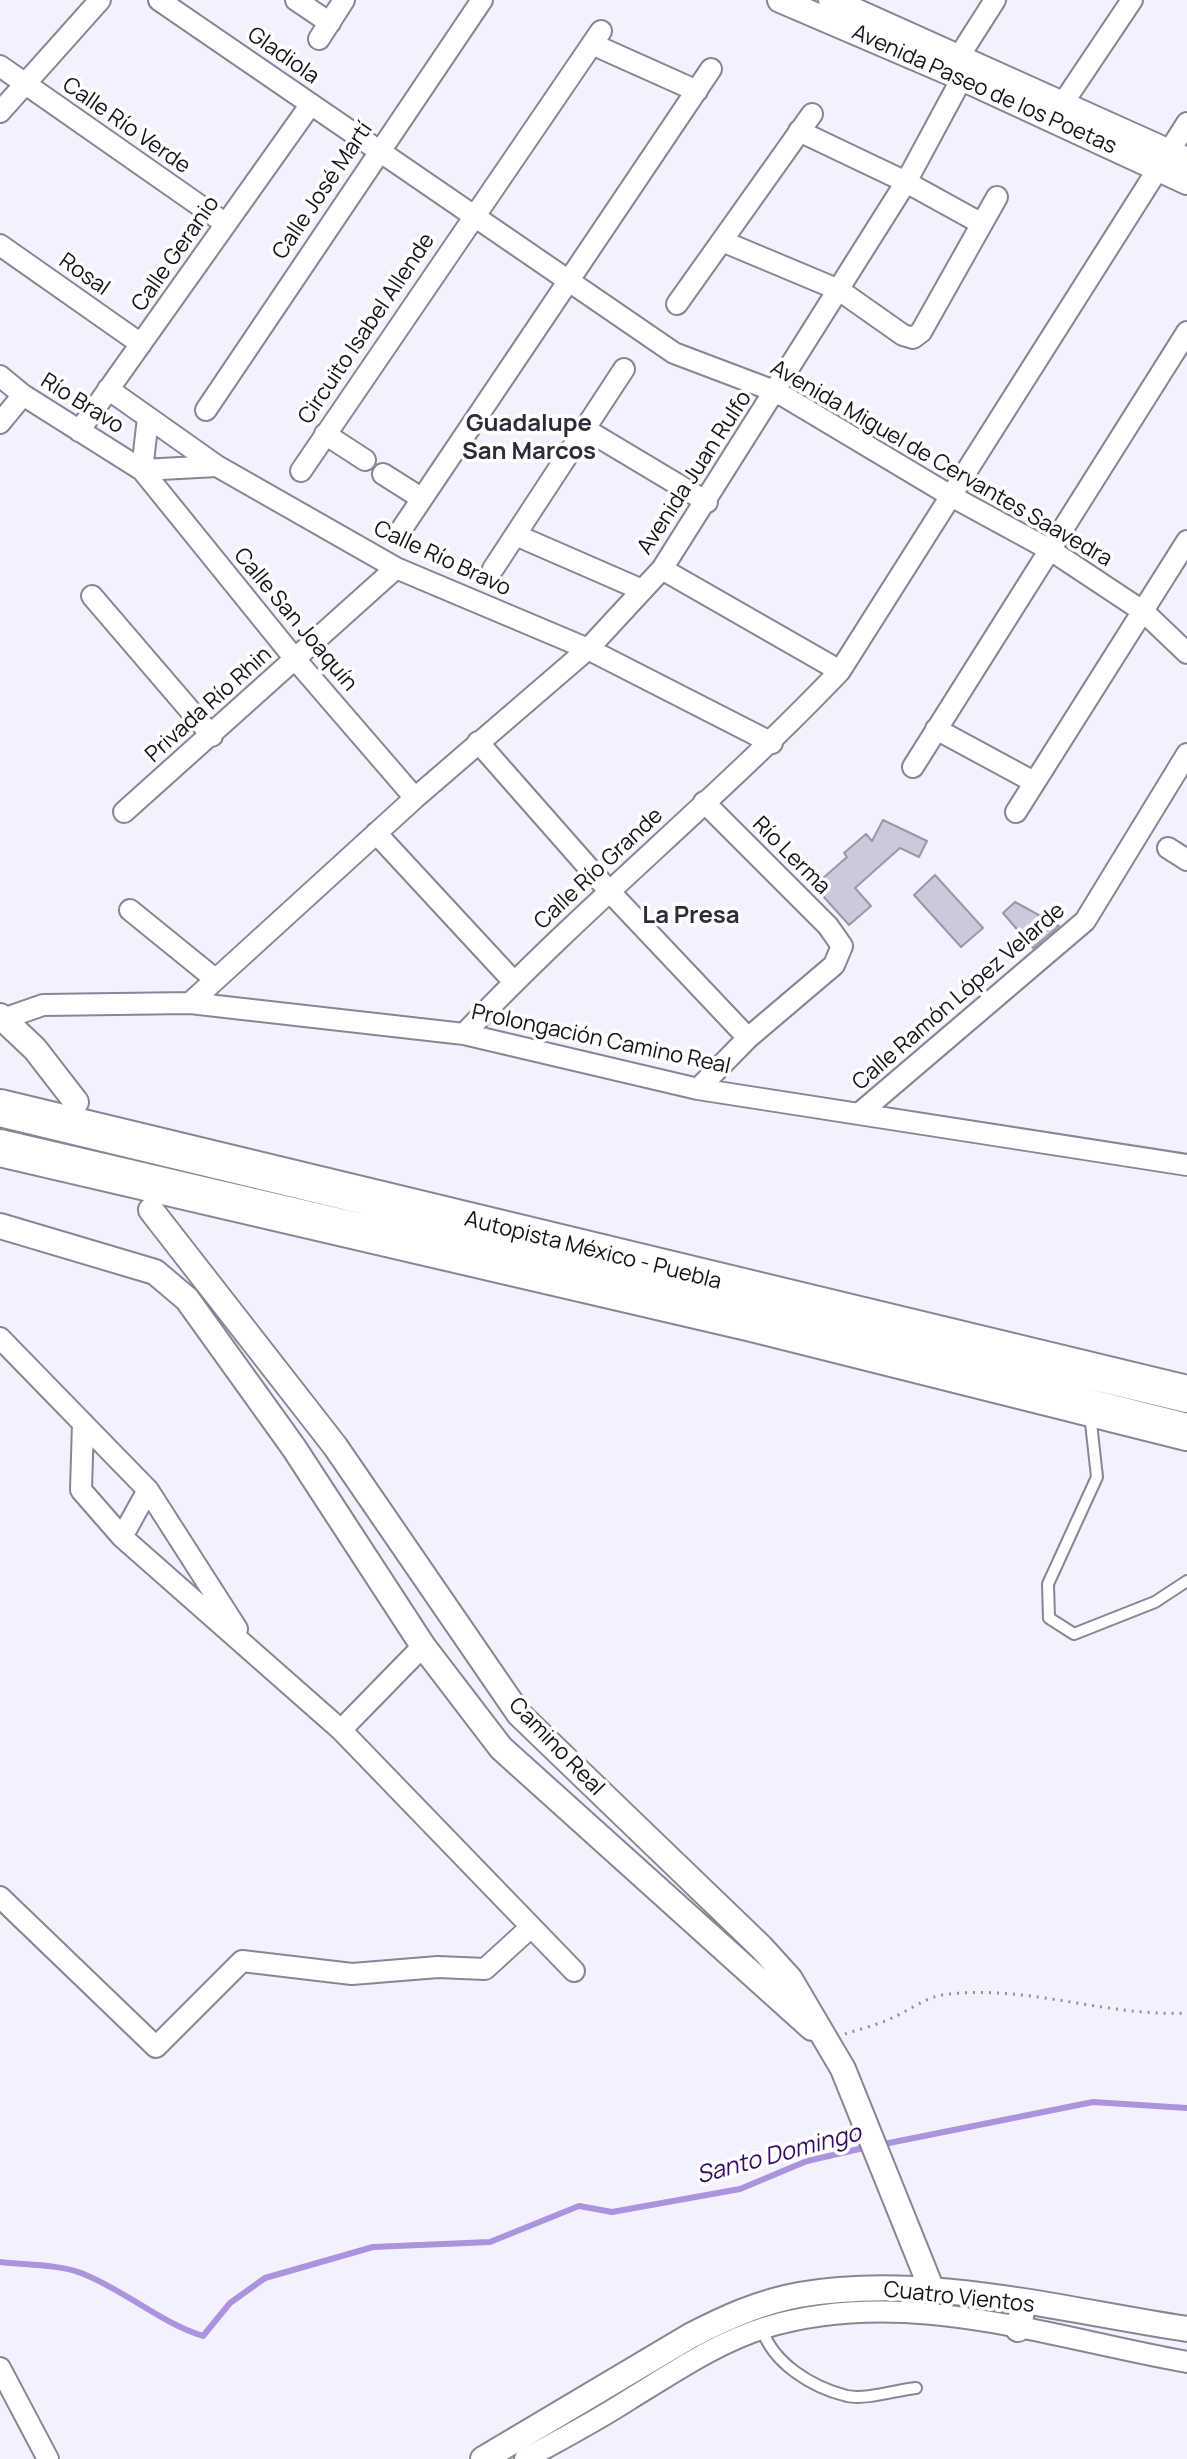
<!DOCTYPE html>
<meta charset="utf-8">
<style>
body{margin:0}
canvas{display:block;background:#f4f1fe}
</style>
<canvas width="1187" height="2459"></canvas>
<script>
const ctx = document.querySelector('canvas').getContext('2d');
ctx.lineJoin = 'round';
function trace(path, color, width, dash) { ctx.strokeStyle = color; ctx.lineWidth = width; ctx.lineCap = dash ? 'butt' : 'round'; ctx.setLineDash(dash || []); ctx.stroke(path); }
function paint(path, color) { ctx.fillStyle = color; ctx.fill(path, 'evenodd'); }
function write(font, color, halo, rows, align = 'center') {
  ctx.font = font + ' Manrope,sans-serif'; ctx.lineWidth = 7; ctx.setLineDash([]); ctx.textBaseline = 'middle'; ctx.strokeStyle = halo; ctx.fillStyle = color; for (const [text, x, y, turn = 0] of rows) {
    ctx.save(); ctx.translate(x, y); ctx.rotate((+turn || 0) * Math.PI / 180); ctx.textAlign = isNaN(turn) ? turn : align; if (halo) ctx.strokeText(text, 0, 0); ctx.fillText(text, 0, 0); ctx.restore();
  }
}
const stream = new Path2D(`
 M879,2145L1093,2102L1187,2108
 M0,2262C25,2265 57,2264 81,2273C125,2290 159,2322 203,2336L230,2303L265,2278L373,2247L490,2242L579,2206L612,2212L740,2189L807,2161L868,2147`);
const building = new Path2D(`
 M883,820L927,841L919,857L900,848L855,888L871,906L849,925L814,886L847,857L844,853L866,834L872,841Z
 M935,875L983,928L961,947L914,895Z
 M1015,902L1059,926L1033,948L1003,913Z`);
const path = new Path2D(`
 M845,2034C860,2029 877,2025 892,2018C908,2011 925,1998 942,1995C1025,1983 1104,2017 1187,2013`);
const service = new Path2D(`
 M1090,1414L1097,1477L1048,1584L1049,1618L1074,1634L1155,1602L1187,1581
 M762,2329C773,2363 811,2387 847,2396C866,2400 896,2390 916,2388`);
const minor = new Path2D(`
 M159,0L674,353L777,392L951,496L1052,551L1144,612L1187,653
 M296,0L330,23
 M319,39L344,0
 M592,44L697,91
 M0,66L226,224
 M1063,103L1132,0
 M0,112L100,0
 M799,131L906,182L982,224
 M722,241L839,290L903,335L913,338L921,332L997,197
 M0,245L141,344
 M677,304L812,114
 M0,376L23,395L142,470L295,659L415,798
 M108,389L217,466L396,568L588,649L772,743
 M206,410L482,0
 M0,423L23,395
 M585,429L707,502
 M79,431L311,104
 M325,434L365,460
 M142,470L217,466
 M142,470L148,418
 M301,471L601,31
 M383,474L421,498
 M401,530L711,69
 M518,536L642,590
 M493,569L624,369
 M662,569L840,671
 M92,596L212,736
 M936,729L1034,782
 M478,742L610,892L748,1038
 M913,767L1187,332
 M124,812L396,568
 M1016,812L1187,541
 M376,833L514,982
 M1168,848L1187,860
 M130,910L215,979
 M190,1003L415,798L588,649L662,569L906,182L962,78L960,55L995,0
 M0,1020L43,1005L190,1003L464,1034L698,1089L1187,1165
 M464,1034C584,907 720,797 840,671L1187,123
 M698,1089L748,1038L834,965L842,946L828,926L704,802
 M861,1112L1085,921L1187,754
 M0,1338L148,1490L237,1629
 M83,1423L81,1490L122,1537L341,1730L574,1971
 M122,1537L148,1490
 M341,1730L423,1646
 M0,1897L156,2047L242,1961L352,1974L438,1967L485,1969L531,1927
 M0,2368L48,2459
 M525,2459C560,2440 596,2421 630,2399C673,2373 716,2343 764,2328C904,2285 1048,2337 1187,2362`);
const tertiary = new Path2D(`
 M780,0L962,78L1187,182
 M831,0L1187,160
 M0,1016L35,1049L76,1102
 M151,1210L335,1446L519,1714L761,1947L790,1979L843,2069L932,2290
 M0,1226L155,1272L187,1299L294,1448L423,1646L501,1748L812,2028
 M1018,2329L1024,2303
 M483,2459L690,2336C725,2318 760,2302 799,2295C926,2273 1061,2310 1187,2329`);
const motorway = new Path2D(`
 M0,1108L1187,1394
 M0,1148L752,1323L1187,1432`);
const streetNames = [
 ["Gladiola",283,56,35],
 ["Avenida Paseo de los Poetas",984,90,24],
 ["Calle Río Verde",126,126,35],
 ["Calle José Martí",323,191,-56],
 ["Calle Geranio",176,254,-55],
 ["Rosal",84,275,35],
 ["Circuito Isabel Allende",367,329,-56],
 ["Río Bravo",82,404,32],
 ["Avenida Miguel de Cervantes Saavedra",941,464,30],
 ["Avenida Juan Rulfo",695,473,-57],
 ["Calle Río Bravo",442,559,25],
 ["Calle San Joaquín",295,620,50],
 ["Privada Río Rhin",209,705,-42],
 ["Río Lerma",791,856,45],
 ["Calle Río Grande",599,869,-43],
 ["Calle Ramón López Velarde",959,997,-41],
 ["Prolongación Camino Real",601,1040,12],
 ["Autopista México - Puebla",593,1251,14],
 ["Camino Real",556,1747,46],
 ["Cuatro Vientos",959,2298,6]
];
const neighbourhoodNames = [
 ["Guadalupe",529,424],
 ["San Marcos",529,452],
 ["La Presa",691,916]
];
const waterNames = [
 ["Santo Domingo",779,2155,-15]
];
trace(stream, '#ab93dd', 6);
paint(building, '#cec8dd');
trace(building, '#9b95a9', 2);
trace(service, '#8a8497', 14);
trace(minor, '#8a8497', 24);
trace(tertiary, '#8a8497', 28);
trace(motorway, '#8a8497', 40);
trace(path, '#908d98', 3, [2, 6]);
trace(service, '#fff', 10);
trace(minor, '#fff', 20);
trace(tertiary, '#fff', 24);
trace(motorway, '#fff', 36);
write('22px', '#141219', '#fff', streetNames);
write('bold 24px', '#2f2b3b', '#fff', neighbourhoodNames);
write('italic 24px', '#350a62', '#fff', waterNames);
</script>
